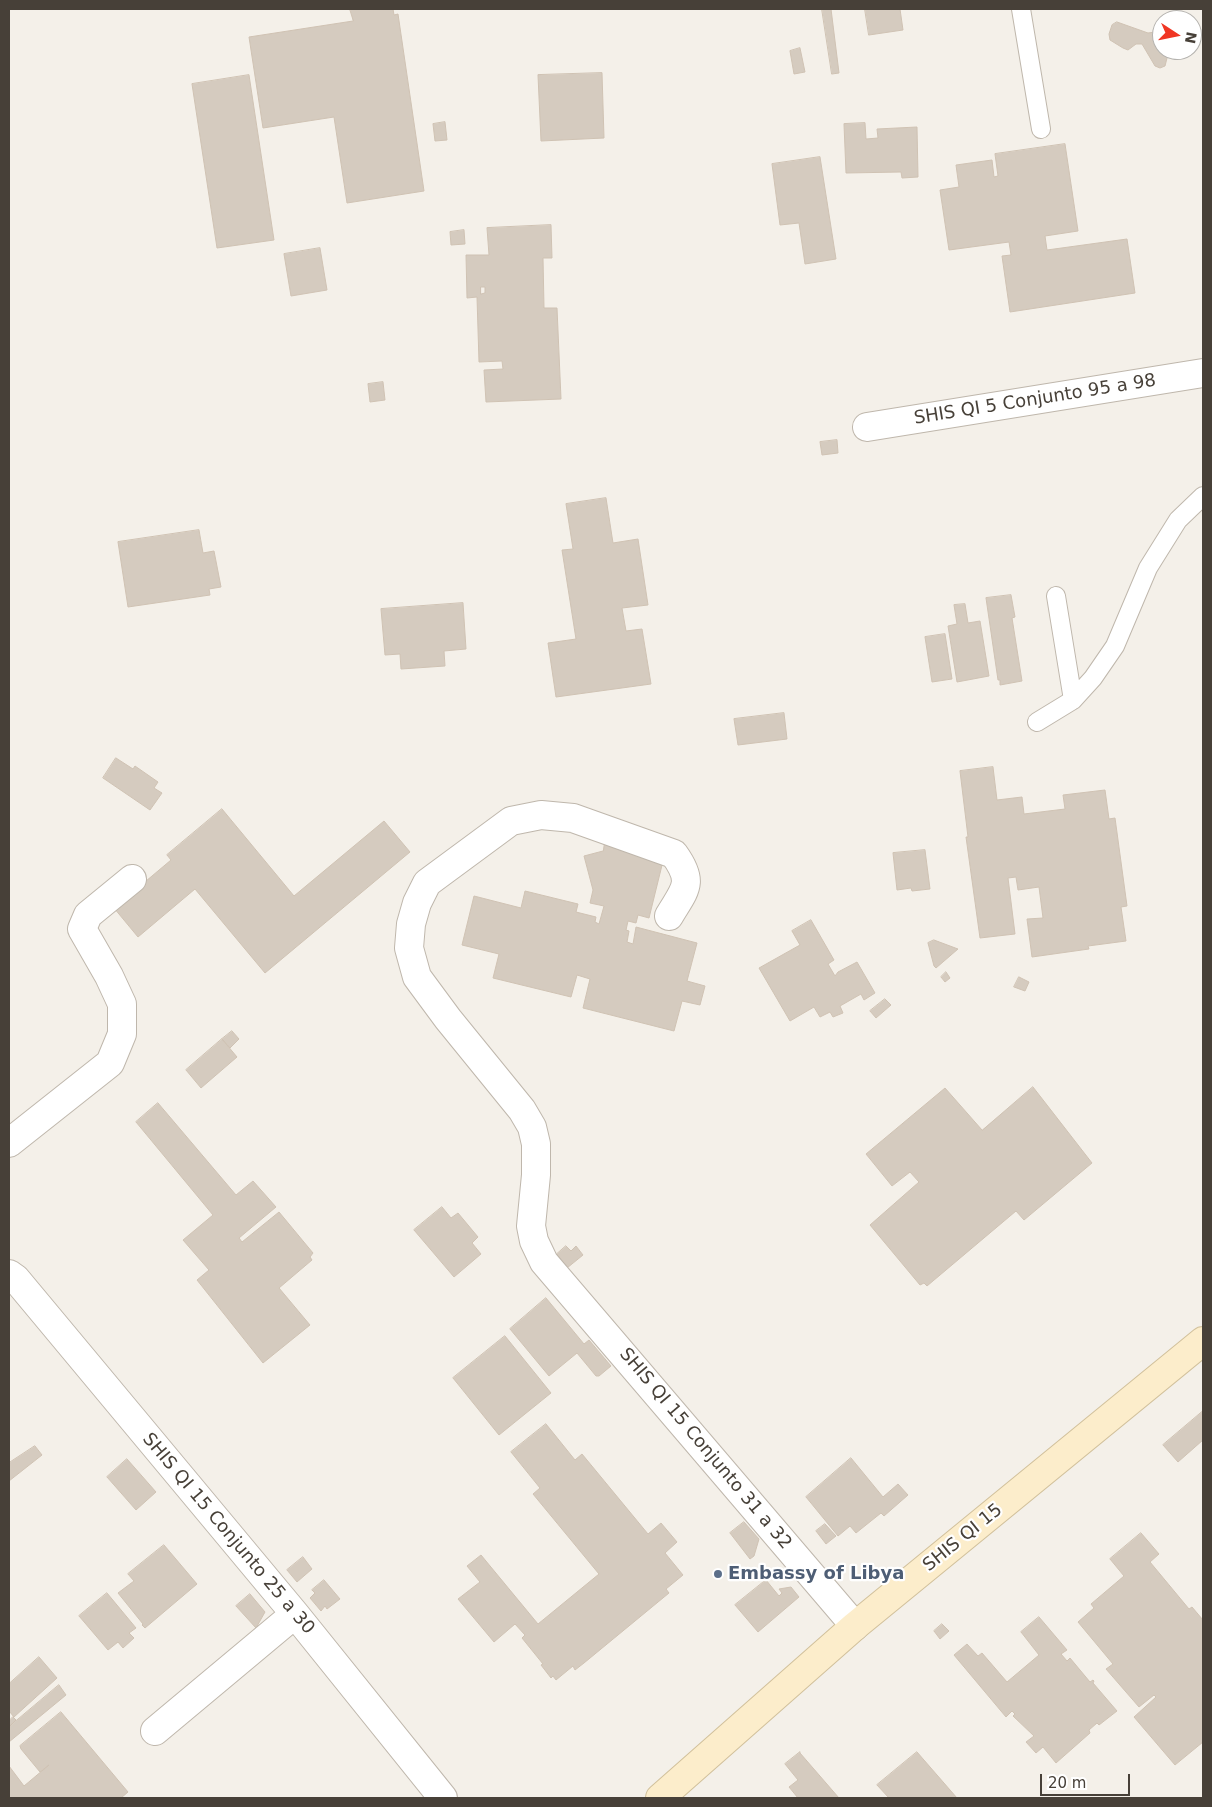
<!DOCTYPE html>
<style>
body{margin:0}
#map{position:relative;width:1212px;height:1807px;overflow:hidden;background:#f4f0e9;font-family:"DejaVu Sans",sans-serif}
canvas{display:block}
.frame{position:absolute;inset:0;border:10px solid #474038;pointer-events:none}
.north{position:absolute;left:1152px;top:10px;width:50px;height:50px;box-sizing:border-box;background:#fff;border:1px solid #b5b3af;border-radius:50%;rotate:101deg;font-size:14px;font-weight:700;line-height:20px;text-align:center;color:#474038}
.north::after{content:'';display:block;margin:auto;width:18px;height:22px;background:#f03624;clip-path:polygon(50% 0,100% 100%,50% 72%,0 100%)}
.scale{position:absolute;left:1040px;top:1774px;width:90px;height:22px;box-sizing:border-box;border:2px solid #474038;border-top:0;padding-left:6px;font-size:15px;line-height:18px;white-space:nowrap;color:#474038;-webkit-text-stroke:4px #fff;paint-order:stroke}
</style>
<div id="map">
<canvas width="1212" height="1807"></canvas>
<div class="frame"></div>
<div class="north">N</div>
<div class="scale">20 m</div>
</div>
<script>
const ctx = document.querySelector('canvas').getContext('2d');
ctx.lineJoin = 'round';
function paint(path, color) { ctx.fillStyle = color; ctx.fill(path, 'evenodd'); }
function trace(path, color, width, dash) { ctx.strokeStyle = color; ctx.lineWidth = width; ctx.lineCap = dash ? 'butt' : 'round'; ctx.setLineDash(dash || []); ctx.stroke(path); }
function write(font, color, halo, rows, align = 'center') {
  ctx.font = font + ' "DejaVu Sans",sans-serif'; ctx.lineWidth = 4.5; ctx.setLineDash([]); ctx.textBaseline = 'middle'; ctx.strokeStyle = halo; ctx.fillStyle = color; for (const [text, x, y, turn = 0] of rows) {
    ctx.save(); ctx.translate(x, y); ctx.rotate((+turn || 0) * Math.PI / 180); ctx.textAlign = isNaN(turn) ? turn : align; if (halo) ctx.strokeText(text, 0, 0); ctx.fillText(text, 0, 0); ctx.restore();
  }
}
const building = new Path2D(`
 M350,9H393L394,15L398,14L424,191L347,203L334,117L263,128L249,37L353,21Z
 M822,9H831L839,73L832,74Z
 M865,9H900L903,30L869,35Z
 M1117,22L1148,33L1162,31V50H1169L1165,66L1160,68L1155,66L1142,44H1136L1128,50L1123,48L1110,40L1109,34L1112,25Z
 M800,48L805,72L794,74L790,51Z
 M602,73L604,138L541,141L538,75Z
 M249,75L274,240L217,248L192,84Z
 M445,122L447,140L435,141L433,124Z
 M865,123L866,139L878,138L877,129L917,127L918,177L902,178L901,172L846,173L844,124Z
 M1065,144L1078,231L1045,236L1047,250L1127,239L1135,293L1010,312L1002,256L1011,255L1009,242L949,250L940,190L959,187L956,165L992,160L994,177L998,176L995,154Z
 M820,157L836,259L805,264L799,223L780,225L772,164Z
 M551,225L552,258H543L544,308H557L561,399L486,402L484,370L503,369L502,361L479,362L477,297L467,298L466,255H489L487,228ZM481,287H485V293L481,294Z
 M464,230L465,244L451,245L450,232Z
 M320,248L327,290L291,296L284,254Z
 M383,382L385,400L370,402L368,384Z
 M837,440L838,453L822,455L820,442Z
 M606,498L613,543L638,539L648,605L622,608L626,631L642,629L651,684L556,697L548,643L576,639L562,550L573,549L566,504Z
 M199,530L203,553L214,551L221,587L209,589L210,595L128,607L118,542Z
 M1011,595L1015,617L1012,618L1022,681L1000,685V680H998L986,598Z
 M463,603L466,649L444,651L445,666L401,669L400,654L385,655L381,609Z
 M965,604L968,623L980,621L989,676L957,682L948,626L957,624L954,605Z
 M945,634L952,679L932,682L925,637Z
 M784,713L787,739L738,745L734,719Z
 M116,758L133,769L135,766L158,782L154,788L162,793L150,810L103,778Z
 M993,767L997,800L1022,797L1024,814L1065,809L1063,795L1105,790L1109,819L1115,818L1127,906L1121,907L1126,941L1088,946L1089,949L1032,957L1027,919L1043,918L1039,887L1018,890L1016,877L1008,878L1015,934L980,938L966,837H968L960,771Z
 M222,809L294,896L384,821L410,852L265,973L195,889L138,937L114,908L171,860L167,855Z
 M605,842L664,857L649,918L638,915L636,923L628,921L626,930L629,931L627,942L633,944L636,927L697,943L687,981L705,986L700,1005L682,1001L674,1031L583,1008L590,979L577,975L571,997L493,978L499,954L462,945L474,896L521,908L525,891L578,904L576,912L596,917L595,922L599,924L604,906L590,903L593,890L584,856L603,851Z
 M925,850L930,889L912,891L911,888L897,890L893,853Z
 M811,920L834,960L828,964L835,976L838,972L857,962L875,993L864,1000L861,994L840,1006L843,1013L833,1017L830,1012L820,1017L814,1007L790,1021L759,968L800,945L792,931Z
 M934,940L958,949L936,968L934,966L928,943Z
 M946,972L950,978L945,982L941,977Z
 M1019,977L1029,982L1025,991L1014,987Z
 M885,999L891,1005L876,1018L870,1011Z
 M232,1031L239,1039L230,1048L222,1039Z
 M222,1039L237,1057L201,1088L186,1070Z
 M1033,1087L1092,1163L1024,1220L1016,1211L927,1286L924,1283L920,1285L870,1225L919,1182L910,1172L892,1186L866,1154L945,1088L982,1130Z
 M158,1103L236,1195L253,1181L276,1207L239,1238L242,1242L279,1212L313,1253L310,1257L312,1260L279,1288L310,1325L263,1363L197,1280L209,1270L183,1240L213,1215L136,1122Z
 M442,1207L451,1218L458,1213L478,1237L472,1243L481,1254L454,1277L414,1230Z
 M566,1246L571,1251L576,1246L583,1255L567,1268L557,1254Z
 M546,1298L584,1344L589,1340L611,1366L599,1376H596L577,1353L549,1376L510,1329Z
 M505,1336L551,1393L499,1435L453,1378Z
 M1203,1411V1440L1178,1462L1163,1445Z
 M546,1424L575,1460L582,1454L648,1534L661,1523L677,1542L665,1553L683,1575L666,1589L669,1593L584,1663L575,1670L573,1666L556,1680L553,1676L551,1678L541,1665L543,1664L522,1638L525,1635L515,1624L494,1642L458,1599L480,1582L467,1566L481,1555L538,1624L599,1574L533,1494L540,1488L511,1452Z
 M35,1446L42,1455L9,1481V1463Z
 M851,1458L883,1497L898,1484L908,1495L884,1516L881,1513L856,1533L850,1526L838,1536L806,1497Z
 M127,1459L156,1492L136,1510L107,1477Z
 M744,1522L759,1539L754,1556L750,1559L730,1533Z
 M825,1524L836,1536L826,1544L816,1531Z
 M1141,1533L1159,1554L1150,1562L1189,1609L1192,1607L1203,1620V1742L1175,1765L1134,1717L1156,1697L1154,1695L1139,1707L1106,1669L1113,1664L1078,1622L1094,1608L1091,1604L1124,1576L1110,1559Z
 M164,1545L197,1584L145,1628L142,1625L143,1624L118,1593L134,1581L128,1574Z
 M303,1557L312,1569L297,1582L287,1570Z
 M324,1580L340,1599L327,1609L325,1606L321,1611L310,1598L315,1593L312,1590Z
 M766,1580L779,1596L782,1593L779,1589L791,1587L799,1597L758,1632L735,1605Z
 M107,1593L136,1628L129,1633L134,1638L123,1648L118,1642L108,1650L79,1616Z
 M250,1594L265,1612L256,1628L236,1606Z
 M1039,1617L1067,1650L1061,1654L1067,1661L1070,1658L1090,1682L1093,1680L1094,1681L1093,1683L1117,1711L1099,1725L1097,1723L1089,1730L1090,1733L1056,1763L1043,1747L1036,1753L1026,1742L1034,1736L1013,1716L1015,1714L1012,1711L1006,1717L954,1655L967,1644L978,1656L982,1653L1007,1682L1039,1655L1021,1632Z
 M942,1624L949,1631L940,1639L934,1631Z
 M39,1657L57,1678L14,1717L9,1711V1684Z
 M59,1685L66,1695L9,1742V1727Z
 M61,1712L128,1792L121,1798H9V1766L24,1786L49,1765L40,1772L21,1749L20,1746Z
 M13,1717L16,1720L9,1727V1721Z
 M800,1752V1753L839,1798H798L789,1787L798,1780L785,1764Z
 M917,1752L957,1798H889L877,1785Z`);
const lane = new Path2D(`
 M1021,9L1041,129
 M1056,596L1073,700
 M1037,722L1073,700L1093,678L1115,646L1148,568L1178,520L1203,496`);
const street = new Path2D(`
 M867,427L1203,373
 M669,916C685,889 695,883 674,854L573,818L541,815L511,821L427,883L417,903L411,924L409,948L417,977L448,1019L522,1110L532,1127L536,1144V1175L531,1226L534,1241L544,1262L855,1626
 M9,1143L110,1063L122,1034V1004L109,976L82,929L88,915L132,879
 M9,1274L16,1279L295,1614L443,1798
 M155,1731L295,1614`);
const secondary = new Path2D(`
 M660,1798L855,1626L1203,1341`);
const markers = [
 [718,1574,5,"#5c6f8a"]
];
const streetNames = [
 ["SHIS QI 5 Conjunto 95 a 98",1035,400,-9],
 ["SHIS QI 15 Conjunto 31 a 32",705,1449,50],
 ["SHIS QI 15 Conjunto 25 a 30",228,1534,50],
 ["SHIS QI 15",963,1538,-39]
];
const serviceNames = [
 ["Embassy of Libya",728,1574]
];
paint(building, '#d5cbbf');
trace(building, '#cfc2b3', 1);
trace(lane, '#bfb7ac', 20);
trace(street, '#bfb7ac', 30);
trace(secondary, '#d1c09b', 30);
trace(lane, '#fff', 18);
trace(street, '#fff', 28);
trace(secondary, '#fcedcb', 28);
for (const [x, y, r, color] of markers) { const dot = new Path2D(); dot.arc(x, y, r, 0, 2 * Math.PI); ctx.fillStyle = color; ctx.fill(dot); trace(dot, '#fff', 2); }
write('18px', '#474038', '#fff', streetNames);
write('bold 18px', '#4e5e75', '#fff', serviceNames, 'left');
</script>
